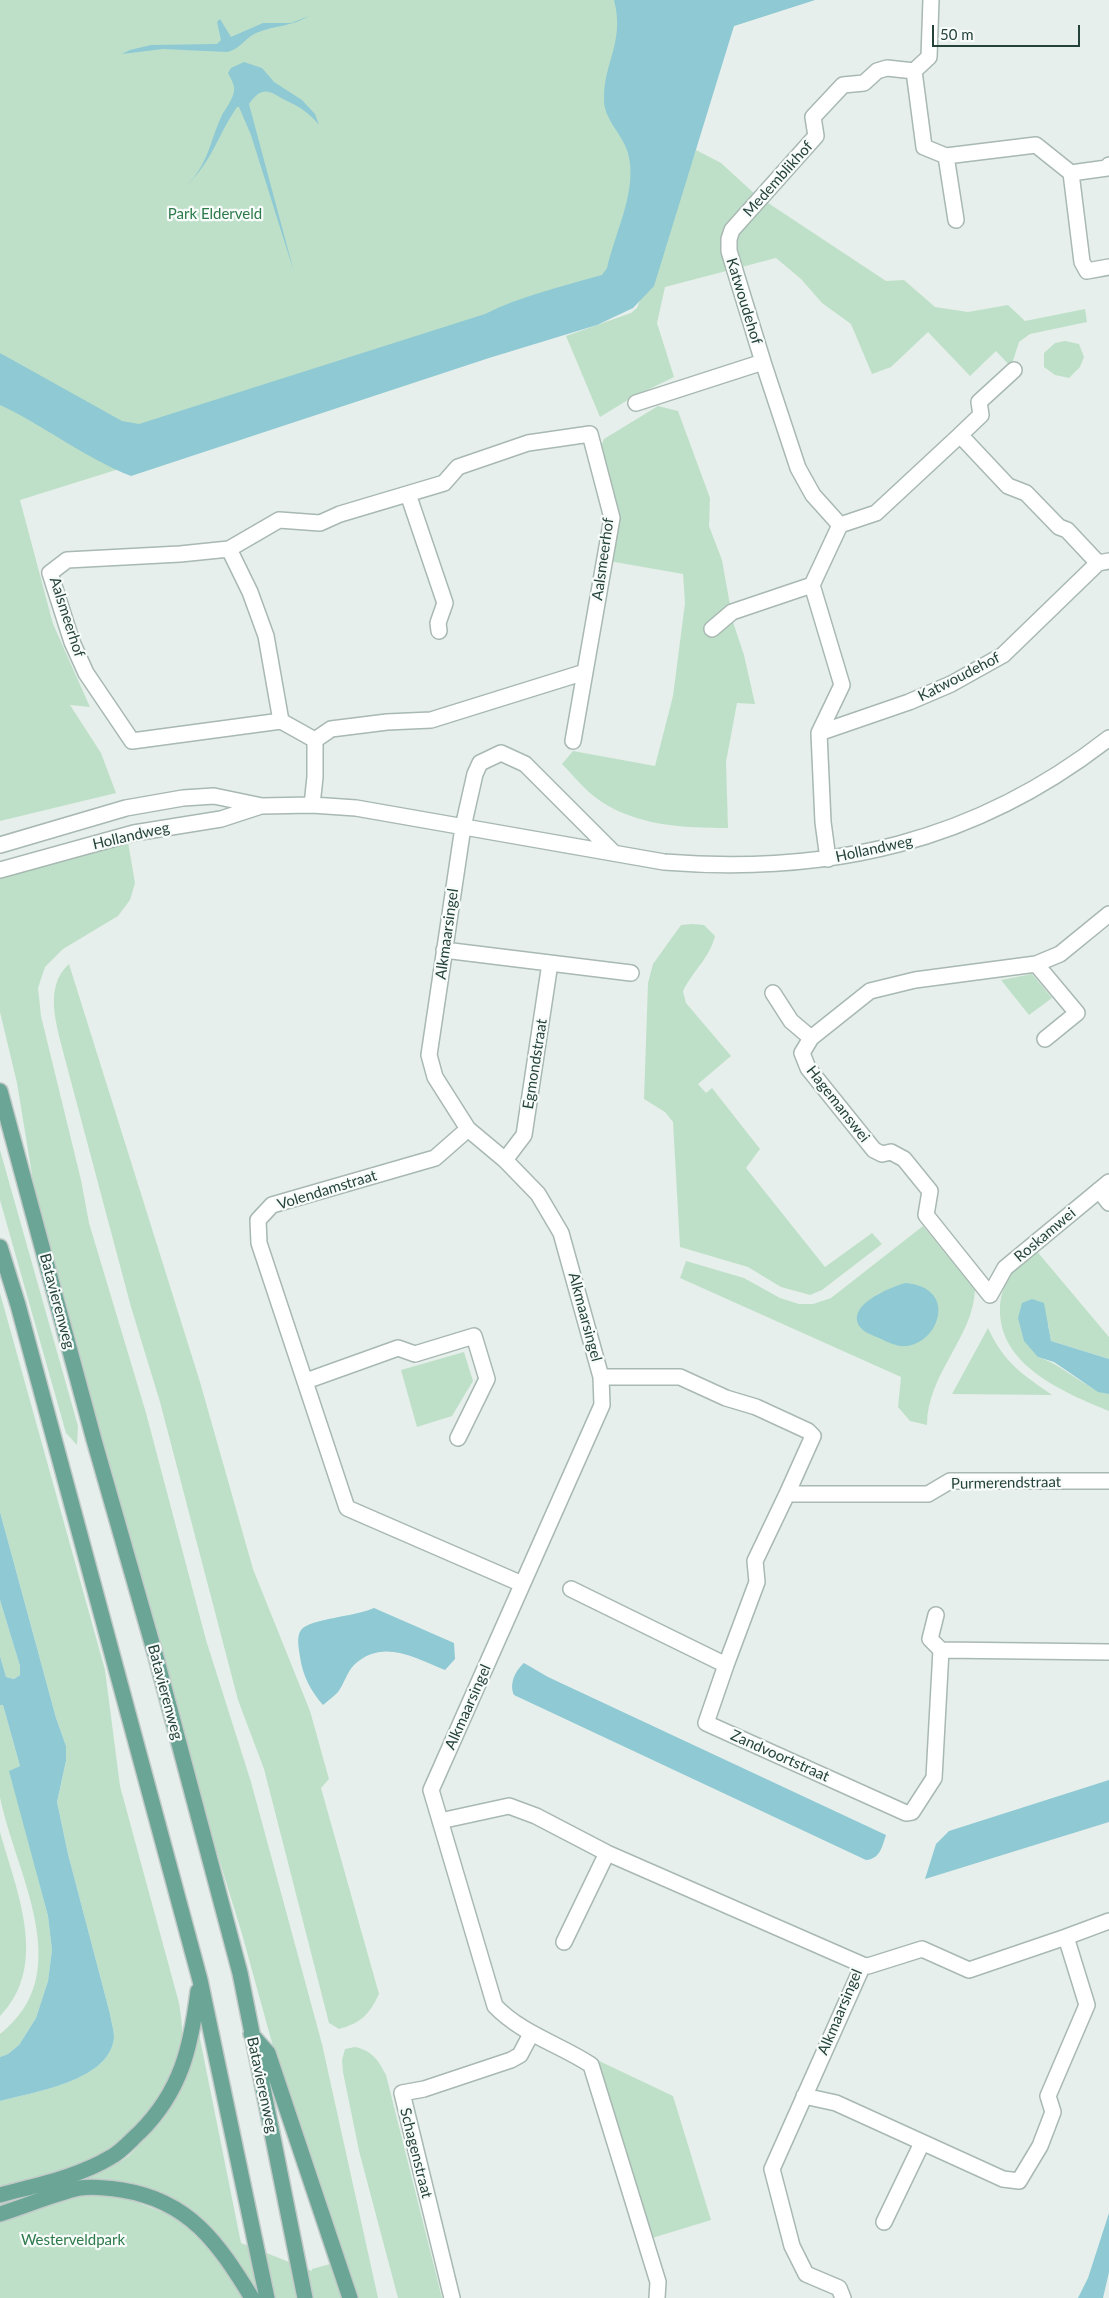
<!DOCTYPE html>
<style>
body{margin:0}
#map{position:relative;width:1109px;height:2298px;overflow:hidden;background:#e6efeb;font-family:Lato,sans-serif}
canvas{display:block}
.scale{position:absolute;left:932px;top:25px;width:148px;height:22px;box-sizing:border-box;border:2px solid #24423a;border-top:0;padding-left:6px;font-size:15px;line-height:18px;white-space:nowrap;color:#24423a;-webkit-text-stroke:4px #f7fbf9;paint-order:stroke}
</style>
<div id="map">
<canvas width="1109" height="2298"></canvas>
<div class="scale">50 m</div>
</div>
<script>
const ctx = document.querySelector('canvas').getContext('2d');
ctx.lineJoin = 'round';
function paint(path, color) { ctx.fillStyle = color; ctx.fill(path, 'evenodd'); }
function trace(path, color, width, dash) { ctx.strokeStyle = color; ctx.lineWidth = width; ctx.lineCap = dash ? 'butt' : 'round'; ctx.setLineDash(dash || []); ctx.stroke(path); }
function write(font, color, halo, rows, align = 'center') {
  ctx.font = font + ' Lato,sans-serif'; ctx.lineWidth = 4.5; ctx.setLineDash([]); ctx.textBaseline = 'middle'; ctx.strokeStyle = halo; ctx.fillStyle = color; for (const [text, x, y, turn = 0] of rows) {
    ctx.save(); ctx.translate(x, y); ctx.rotate((+turn || 0) * Math.PI / 180); ctx.textAlign = isNaN(turn) ? turn : align; if (halo) ctx.strokeText(text, 0, 0); ctx.fillText(text, 0, 0); ctx.restore();
  }
}
const green = new Path2D(`
 M0,0H814L734,26L633,308L20,500L53,624L90,707L70,705L101,753L116,793L0,821Z
 M696,150L721,163L756,195L886,281L904,280L935,307L968,312L1008,305L1025,321L1085,309L1087,322L1030,334L1019,342L1011,367L996,351L970,376L928,332L891,367L872,374L851,324L822,303L801,279L776,258L665,287L657,323L674,377L631,398L600,417L566,336L631,313L637,308Z
 M1065,341L1079,344L1084,357L1080,367L1069,378L1055,375L1044,367V353L1055,343Z
 M658,406L678,411L710,498L709,526L722,560L733,622L744,655L755,704L737,703L726,762L728,828C683,828 633,826 595,797C583,788 573,775 562,764L573,751L655,766L673,696L685,603L683,574L609,561L598,453L604,439Z
 M128,842L135,883L130,900L118,916L63,949L45,967L38,988L41,1016L81,1180L89,1223L146,1413L206,1640L251,1782L322,2044L378,2298H356L298,2137L242,1934L184,1745L38,1211L17,1083L0,1012V877Z
 M692,924L704,925L715,936C710,957 693,971 683,991L686,1003L731,1056L698,1084L706,1093L712,1088L760,1149L746,1168L825,1267L872,1233L882,1244L822,1290L810,1295L781,1287L748,1267L680,1247L673,1122L665,1112L644,1099L648,983L653,964L681,925Z
 M69,964L200,1382L253,1569L310,1711L329,1779L321,1788L379,1994C369,2015 361,2023 339,2029L329,2023L264,1769L238,1700L160,1402L131,1307L65,1059C58,1029 42,988 69,964Z
 M1032,974L1052,998L1029,1015L1001,980Z
 M0,1150L78,1426L77,1445L66,1433L0,1200Z
 M923,1226L975,1290C973,1338 927,1374 927,1425L910,1421L898,1407L901,1377L680,1278L686,1261L744,1278L780,1298L799,1304H813L831,1298ZM906,1283L913,1345H895L876,1295Z
 M1035,1249L1109,1337V1359L1051,1341L1048,1324L1038,1357C1064,1365 1083,1388 1109,1394V1411C1063,1392 997,1365 1000,1306C1002,1281 1016,1264 1035,1249Z
 M0,1293L105,1670L120,1786L179,2003C182,2021 184,2037 180,2056C173,2087 130,2141 101,2157C70,2173 33,2181 0,2191V2101C33,2092 111,2081 114,2037C114,2030 111,2021 110,2014L68,1854L57,1802L66,1762V1746L56,1718L0,1512Z
 M988,1328C1005,1364 1021,1373 1052,1395L952,1394Z
 M464,1352L473,1381L452,1416L417,1427L401,1370Z
 M0,1600L20,1666V1675L14,1679L6,1677L0,1656Z
 M0,1705H3L20,1766L10,1771L48,1916L52,1950L48,1981L36,2018L19,2045L8,2054L0,2057V2034C79,1973 15,1873 0,1797C0,1787 0,1776 0,1766C0,1746 0,1726 0,1705Z
 M0,1832C16,1890 50,1965 0,2016Z
 M199,2034L241,2243L312,2271V2269L330,2264L342,2298H0V2202C41,2190 86,2181 123,2160C130,2156 135,2149 140,2144C170,2114 192,2076 199,2034ZM86,2182L164,2196L188,2208L218,2234Z
 M355,2047C373,2051 378,2060 386,2075L442,2298H398L359,2151L343,2072L342,2060L345,2049Z
 M595,2059L673,2096L711,2220L649,2239Z`);
const water = new Path2D(`
 M614,0H815L734,26L654,286L633,308L597,325L489,358L131,476C85,458 45,426 0,405V353L122,421L139,424L485,314C521,296 563,286 602,275L607,268C615,232 638,190 628,153C622,133 603,119 604,98C604,62 625,41 614,0Z
 M309,16C291,27 275,25 256,33C245,38 239,50 227,52L163,49L122,54L130,50L151,45L217,44L221,40L217,22L220,19L231,37L263,23H291Z
 M244,62L262,68L274,82L302,100L315,114L319,125C310,114 302,108 289,102C272,94 264,82 249,104L294,272L251,135L239,107H237C217,136 213,161 185,187C209,164 209,143 222,115C226,108 233,99 234,91C235,85 231,79 228,73L231,68Z
 M905,1283C958,1287 940,1342 907,1346C897,1347 890,1343 881,1339C875,1336 865,1333 861,1328C843,1306 891,1287 905,1283Z
 M1032,1299L1044,1303L1051,1341L1109,1359V1394L1098,1392L1054,1362L1038,1357L1024,1341L1018,1318L1022,1303Z
 M0,1512L56,1718L66,1746V1761L57,1802L68,1854L110,2014C111,2021 114,2030 114,2037C111,2081 33,2092 0,2101V2057L8,2054L19,2045L36,2018L48,1981L52,1950L48,1916L9,1771L20,1766L3,1705H0V1656L6,1677L14,1679L20,1675V1666L0,1600Z
 M374,1608L454,1643L455,1659L445,1670C414,1658 383,1638 354,1665C347,1672 344,1684 338,1692C334,1696 328,1701 323,1705C310,1690 303,1676 300,1657C299,1649 296,1637 301,1630C311,1618 355,1617 374,1608Z
 M524,1663L548,1677L886,1835C882,1847 880,1859 866,1860L514,1695C509,1684 515,1671 524,1663Z
 M1109,1780V1822L925,1879L936,1844L949,1831Z
 M1109,2213V2272L1103,2298H1078L1088,2278Z`);
const minor = new Path2D(`
 M914,71L924,147L946,156L1036,145L1071,173L1082,262L1087,271L1109,267
 M946,156L956,220
 M1071,173L1107,168L1109,165
 M763,362L729,251V239L732,230L816,136L813,117L843,85L864,83L877,71L887,68L914,71L929,57L931,0
 M636,403L763,362L798,468L813,495L840,525L812,585L842,685L819,733L909,702L951,684L1003,655L1098,563
 M960,435L981,415L979,402L1014,370
 M408,494L445,603L438,623L439,631
 M840,525L876,513L960,435L1008,486L1026,493L1059,527L1067,530L1098,563L1109,561
 M229,549L250,592L266,636L281,721
 M712,629L732,612L812,585
 M819,733L823,822L828,859
 M573,741L585,672
 M312,805L315,777V740L331,729L387,722L431,720L585,672L612,518L590,434L528,443L458,467L444,483L340,514L320,523L279,520L229,549L180,554L67,560L50,573L72,642L86,673L132,741L281,721L315,740
 M0,845L126,808L183,798L214,796L262,806L312,805L356,808L664,862C831,875 976,842 1109,738
 M614,853L525,764L501,753L480,763L475,774L463,827L429,1055L435,1077L468,1129L505,1160L538,1194L561,1233L601,1377L602,1405L431,1790L495,2006C522,2034 559,2044 591,2065L658,2282L657,2298
 M0,870L134,833L221,819L261,806
 M1109,914L1060,954L1036,964L915,980L870,991L811,1038L802,1053L808,1068L874,1150L882,1154L891,1152L904,1159L930,1191L926,1215L990,1295L1005,1268L1109,1182
 M444,950L631,973
 M1036,964L1077,1013L1045,1039
 M773,993L791,1021L811,1038
 M468,1129L435,1158L272,1205L258,1220L259,1243L347,1508L522,1584
 M505,1160L524,1135L550,963
 M1099,1190L1109,1203
 M601,1377H680L726,1398L756,1407L808,1431L813,1436L787,1494H928L950,1481H1109
 M306,1381L398,1348L415,1354L474,1336L487,1379L458,1438
 M571,1589L726,1665L706,1723L906,1813L912,1812L934,1778L941,1650L1109,1652
 M936,1615L930,1639L941,1650
 M726,1665L757,1582L755,1561L787,1494
 M440,1821L509,1806L536,1816L607,1853L863,1965L772,2169L792,2246L806,2274L839,2288L843,2298
 M1066,1937L1109,1921
 M564,1942L607,1853
 M804,2096L836,2103L1003,2179L1019,2181L1040,2146L1053,2112L1048,2096L1087,2005L1066,1937L969,1970L922,1949L868,1966L863,1965
 M884,2222L922,2143
 M452,2298L402,2093L424,2089L511,2060L520,2055L531,2034`);
const major = new Path2D(`
 M0,1091L94,1440L156,1657L240,1973L305,2298
 M0,1247L18,1305L200,1980L267,2298
 M251,2034L268,2053L350,2298
 M0,2195C37,2185 78,2177 111,2157C122,2151 131,2140 140,2132C181,2091 191,2047 198,1991
 M0,2214C26,2206 53,2194 80,2188C93,2186 109,2188 122,2190C190,2201 218,2243 252,2298`);
const streetNames = [
 ["Medemblikhof",778,179,-48],
 ["Katwoudehof",744,301,73],
 ["Aalsmeerhof",603,559,-82],
 ["Aalsmeerhof",67,617,72],
 ["Katwoudehof",959,677,-27],
 ["Hollandweg",131,836,-13],
 ["Hollandweg",874,849,-12],
 ["Alkmaarsingel",447,934,-82],
 ["Egmondstraat",535,1064,-81],
 ["Hagemanswei",838,1104,52],
 ["Volendamstraat",327,1190,-17],
 ["Roskamwei",1045,1235,-40],
 ["Batavierenweg",57,1301,75],
 ["Alkmaarsingel",585,1317,75],
 ["Purmerendstraat",1006,1483,-1],
 ["Batavierenweg",165,1692,75],
 ["Alkmaarsingel",468,1707,-66],
 ["Zandvoortstraat",780,1756,24],
 ["Alkmaarsingel",840,2012,-67],
 ["Batavierenweg",262,2085,78],
 ["Schagenstraat",416,2153,76]
];
const parkNames = [
 ["Park Elderveld",215,214],
 ["Westerveldpark",73,2240]
];
paint(green, '#bfe0c8');
paint(water, '#8ec9d4');
trace(minor, '#a8b8b2', 18);
trace(major, '#c2cac8', 18);
trace(minor, '#fff', 15);
trace(major, '#6aa596', 15);
write('15px', '#24423a', '#f7fbf9', streetNames);
write('15px', '#2d7a4b', '#f7fbf9', parkNames);
</script>
